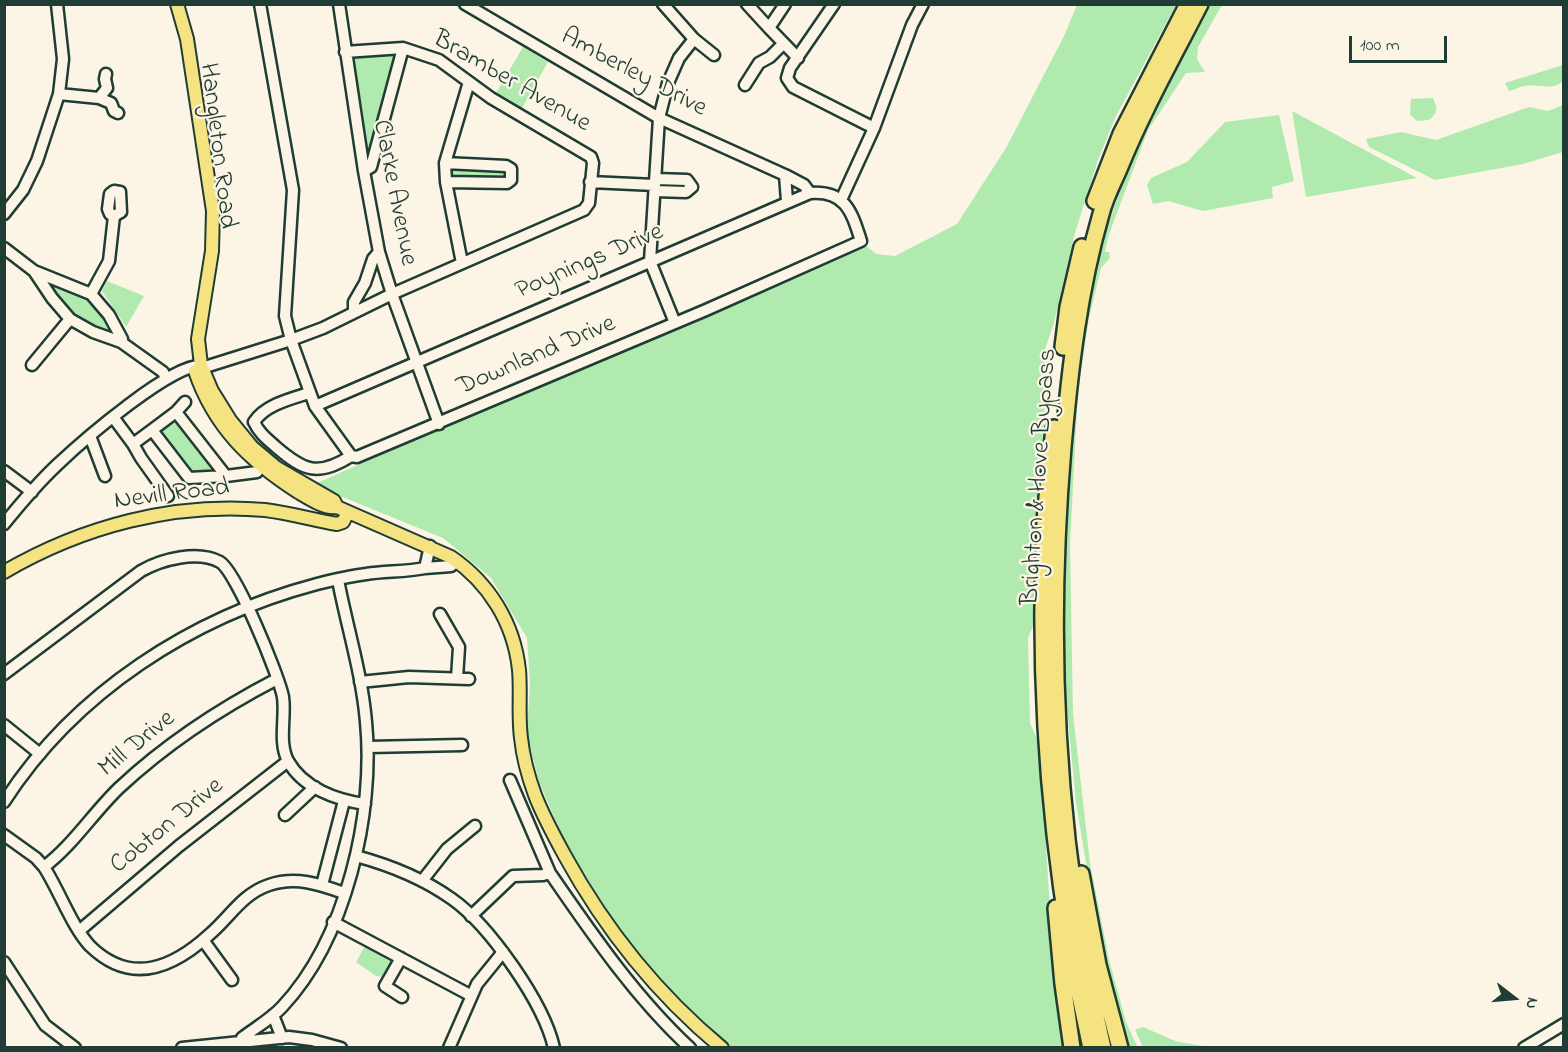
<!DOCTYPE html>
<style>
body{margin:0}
#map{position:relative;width:1568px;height:1052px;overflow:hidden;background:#fcf5e5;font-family:"Indie Flower",sans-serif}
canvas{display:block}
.frame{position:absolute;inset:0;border:6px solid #1f3d34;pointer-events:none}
.north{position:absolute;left:1484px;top:968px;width:60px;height:60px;-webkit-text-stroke:4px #fcf5e5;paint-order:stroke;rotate:106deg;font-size:16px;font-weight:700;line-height:24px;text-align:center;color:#1f3d34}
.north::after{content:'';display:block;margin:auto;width:21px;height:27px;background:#1f3d34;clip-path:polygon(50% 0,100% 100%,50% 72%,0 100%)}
.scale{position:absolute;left:1349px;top:36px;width:98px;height:27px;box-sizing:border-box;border:3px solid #1f3d34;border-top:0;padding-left:8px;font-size:18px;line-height:21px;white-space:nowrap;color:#1f3d34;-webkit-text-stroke:4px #fcf5e5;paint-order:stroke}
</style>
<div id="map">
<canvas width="1568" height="1052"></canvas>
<div class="frame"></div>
<div class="north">N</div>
<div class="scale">100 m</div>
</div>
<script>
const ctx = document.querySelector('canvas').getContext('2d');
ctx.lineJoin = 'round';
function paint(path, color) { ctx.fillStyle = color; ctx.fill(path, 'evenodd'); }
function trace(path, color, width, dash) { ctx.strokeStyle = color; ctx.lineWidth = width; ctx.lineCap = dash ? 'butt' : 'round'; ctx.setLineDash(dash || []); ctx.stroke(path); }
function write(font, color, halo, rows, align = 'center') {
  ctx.font = font + ' "Indie Flower",sans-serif'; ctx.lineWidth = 4.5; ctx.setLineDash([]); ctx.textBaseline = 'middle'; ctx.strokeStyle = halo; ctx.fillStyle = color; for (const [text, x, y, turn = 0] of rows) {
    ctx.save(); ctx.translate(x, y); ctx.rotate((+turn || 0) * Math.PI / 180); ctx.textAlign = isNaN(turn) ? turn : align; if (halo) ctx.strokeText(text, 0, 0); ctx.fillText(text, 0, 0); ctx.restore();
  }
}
const green = new Path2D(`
 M1077,5H1176L1116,116L1098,160L1074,236L1054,323L1043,355L1048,356L1037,531V617L1028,638L1030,723L1040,746L1050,911L1066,1047H731L681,1002L634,948L590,888L562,836L538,779L527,733L530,683L527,638L491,578L443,538L313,485L859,240L876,254L895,256L957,224L1006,148L1064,36Z
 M1209,5H1222L1198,47L1197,59L1205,72L1186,73L1148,130L1108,237L1105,252H1109L1110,258L1101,268L1089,318L1078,388L1070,545L1073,714L1090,863L1109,960L1126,1022L1138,1048L1130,1047L1108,977L1092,899L1076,803L1064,677V551L1070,428L1091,283L1103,239L1141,131L1158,95Z
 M523,47L548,62L522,108L496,93Z
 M391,52L397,59L372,152H364L350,63L355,55Z
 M1563,65V81C1551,92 1537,83 1524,86C1519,87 1514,90 1509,91L1505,83Z
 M1433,98C1438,109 1438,112 1429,120L1417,121L1410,115L1411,99Z
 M1563,105V152L1523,164L1435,180L1369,147L1366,139L1401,132L1436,140L1529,107L1548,111Z
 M1292,111L1417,178L1306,197Z
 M1279,115L1294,181L1272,187L1273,198L1203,211L1168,201L1153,204L1147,185L1151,178L1187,162L1225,122Z
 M451,168H506L509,178L451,179L447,173Z
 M107,281L144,296L126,327L102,291Z
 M51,283C87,296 93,298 113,332L111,334C81,323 68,310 50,284Z
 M174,417L219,471L190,474L158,432Z
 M366,944L392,958V961L384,977L376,976L356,962Z
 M1143,1027L1175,1041L1209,1047H1143L1135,1030Z`);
const minor = new Path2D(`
 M260,4L293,190L285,316L291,340L315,406L351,456L357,457L706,310L861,241C852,213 846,190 810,193L315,406
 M339,4L364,171L379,252L392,294L439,424
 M465,4L659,118L785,175L804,185L810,193
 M663,4L694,39L714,55
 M747,4L769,28
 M785,4L769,28L798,58
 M834,4L790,68L787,78L793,87L874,128
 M106,74L105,79L107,88L99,98L111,103L114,111L118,113
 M745,85L759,63L770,57L783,44
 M59,94L99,98
 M445,163L506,166L511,169V180L507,183L446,182
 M364,171L371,167L403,48
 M785,175L787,201
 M590,182L655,185
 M114,191L120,192L121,212L114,216L110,214L108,209L110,194Z
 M655,191L686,192L692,187L687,180L656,179
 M841,200L874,128L912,25L923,4
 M4,214L23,190L37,161L59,94L63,59L57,4
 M4,248L34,271L91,294L109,315L122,339L121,342
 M462,263L446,182L445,163L469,82
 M34,271L52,298L70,319L93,332L121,342L163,372L166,378
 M91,294L109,261L114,216
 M354,311V302L365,283L373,259L379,252
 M675,323L650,261L659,118L668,83L679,58L694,39
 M32,365L70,319
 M309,393C290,399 265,405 254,422C259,433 267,439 276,447C304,471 318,477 351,456
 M176,412L185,402
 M113,417L133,444L152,430
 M90,436L105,476
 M133,444L141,458L168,496
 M4,471L32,492
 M226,476L176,412L152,430L189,478L226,476L257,472
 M4,524C21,503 38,483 57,465C77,446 180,355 205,367L291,340L323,328L392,294L584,210L589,203L593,163L591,157L491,98L439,60L403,48L345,52
 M425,568L451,566L457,561
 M440,614L459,647L457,678
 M4,674L141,571C162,559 198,550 220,562C236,571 279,676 283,697C286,717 278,742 288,761C303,788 336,800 365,804
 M360,682L409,677L469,679
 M4,725L40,754
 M368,747L462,745
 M510,780L550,873
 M4,802C75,692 192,617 317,584C333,580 350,576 366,574C386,571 406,572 425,568L430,546
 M285,815L315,787
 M4,835L36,858L44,867C59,890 72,927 90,946C131,986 173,968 210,934C230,917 242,894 269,885C296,876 319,884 344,893
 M356,856C389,865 424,879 452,899C489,925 544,1003 554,1048
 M44,867C73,845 93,813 119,788C166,744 221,708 277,679
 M422,881L447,849L475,826
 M322,885L344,801
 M471,916L513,876L543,875L550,873C592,934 635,997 690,1048
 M333,922L470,995
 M79,931L179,846L288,761
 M203,940L232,980
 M401,958L385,986L402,997
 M4,962L45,1025L75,1048
 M273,1015L282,1038
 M243,1042L242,1038C255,1028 271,1019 282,1007C346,939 375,813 366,722C362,674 347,627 338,580
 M182,1048L289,1037L312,1040L341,1048
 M449,1048L477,984L503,952
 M1524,1048L1564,1024`);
const major = new Path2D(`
 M177,4L187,39L213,211L212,251L198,339L201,365L212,391L230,420L252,447L277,468L334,501L337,507L451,557C489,583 514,623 519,670C521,692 518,715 521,738C523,757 528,776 535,795C543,816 554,836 565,856C605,929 657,994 722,1048
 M195,371C214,427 250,461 298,492C308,498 325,509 336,507
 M4,572C83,526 174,502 265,510C290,513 313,520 337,524L343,522L348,512`);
const highway = new Path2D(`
 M1095,201L1121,134L1188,4
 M1063,347L1068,307L1082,247
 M1054,428C1051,459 1047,491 1045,523C1037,698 1052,876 1091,1048
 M1081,874L1098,965L1120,1048
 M1056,908L1063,984L1072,1048
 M1103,1048C1057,852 1046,647 1063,447C1070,369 1079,290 1101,214C1105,198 1113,183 1119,169C1142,112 1172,59 1200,4`);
const streetNames = [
 ["Amberley Drive",633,74,28],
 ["Bramber Avenue",511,83,30],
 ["Hangleton Road",216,146,83],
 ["Clarke Avenue",393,193,79],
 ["Poynings Drive",590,263,-23],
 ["Downland Drive",537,357,-23],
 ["Brighton & Hove Bypass",1041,477,-86],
 ["Nevill Road",172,496,-7],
 ["Mill Drive",138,745,-39],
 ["Cobton Drive",168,827,-39]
];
paint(green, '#b0eaaf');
trace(minor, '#1f3d34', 15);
trace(major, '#1f3d34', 16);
trace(highway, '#1f3d34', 20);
trace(minor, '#fcf5e5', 10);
trace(major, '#f5e382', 12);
trace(highway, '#f5e382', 15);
write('26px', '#1f3d34', '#fcf5e5', streetNames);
</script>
